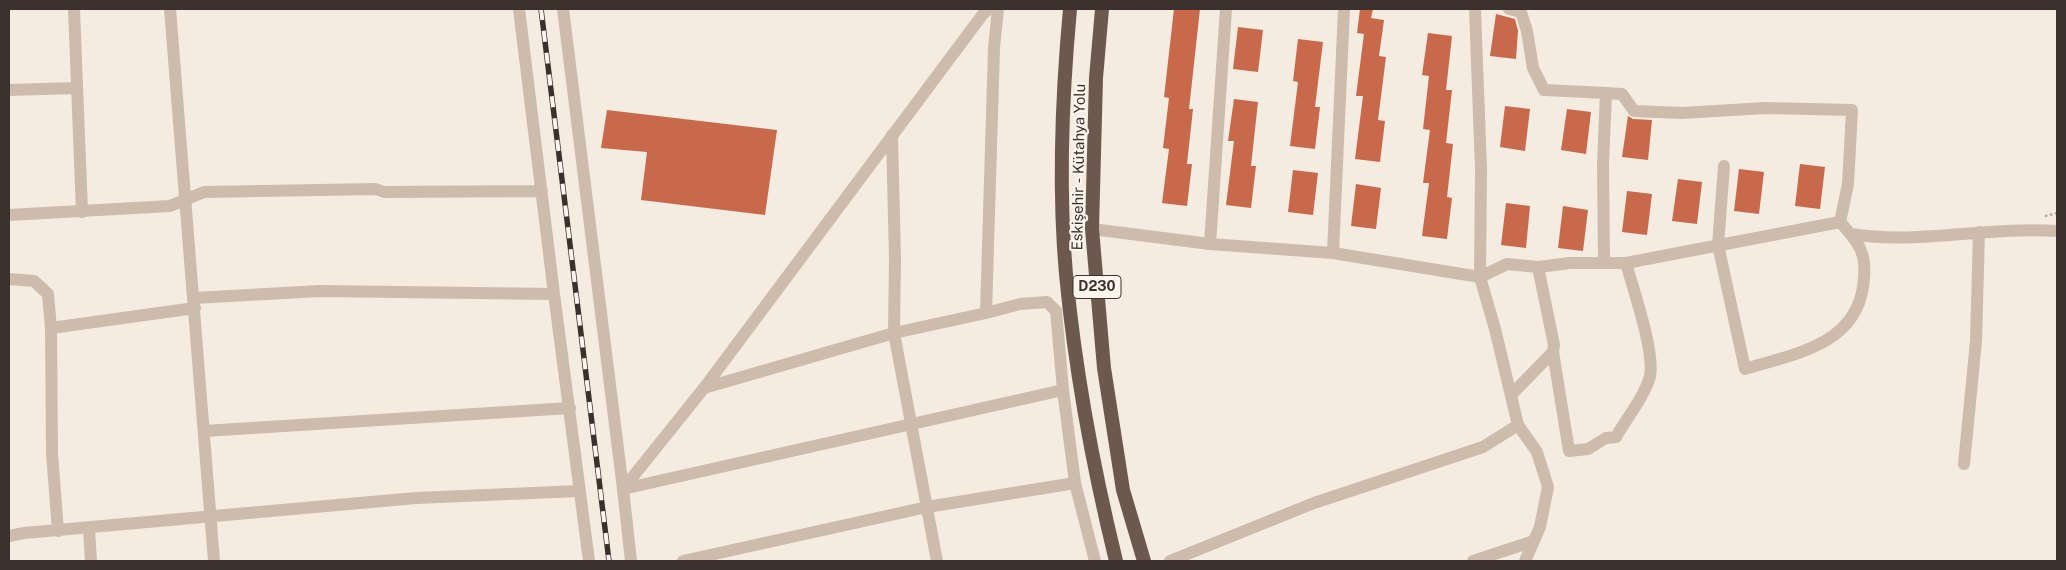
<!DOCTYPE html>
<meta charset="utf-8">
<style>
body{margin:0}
#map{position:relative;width:2066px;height:570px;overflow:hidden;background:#f4ebe1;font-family:"Public Sans",sans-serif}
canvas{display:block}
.frame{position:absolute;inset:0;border:10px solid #3b302b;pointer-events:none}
</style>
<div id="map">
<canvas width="2066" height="570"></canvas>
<div class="frame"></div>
</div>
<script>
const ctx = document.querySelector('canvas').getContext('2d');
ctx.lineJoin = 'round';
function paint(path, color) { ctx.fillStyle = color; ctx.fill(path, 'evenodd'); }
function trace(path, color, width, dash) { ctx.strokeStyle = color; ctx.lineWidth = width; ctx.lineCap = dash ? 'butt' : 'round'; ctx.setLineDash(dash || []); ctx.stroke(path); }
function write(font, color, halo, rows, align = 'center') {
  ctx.font = font + ' "Public Sans",sans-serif'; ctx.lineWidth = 4.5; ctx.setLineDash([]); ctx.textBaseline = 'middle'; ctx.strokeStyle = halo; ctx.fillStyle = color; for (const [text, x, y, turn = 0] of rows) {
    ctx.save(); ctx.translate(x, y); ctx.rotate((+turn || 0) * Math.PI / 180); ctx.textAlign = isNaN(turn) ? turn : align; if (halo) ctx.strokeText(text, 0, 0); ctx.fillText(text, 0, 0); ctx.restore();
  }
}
const building = new Path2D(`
 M1174,9H1200L1189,109H1193L1187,164H1192L1187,206L1162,203L1169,149L1163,148L1169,98L1164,97Z
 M1360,9H1373L1371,18L1384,20L1379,56L1386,57L1378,120L1385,121L1380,162L1355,159L1363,96H1356L1364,34L1357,33Z
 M1496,14L1515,19L1518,31L1516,59L1490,56Z
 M1238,27L1263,30L1258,72L1233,69Z
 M1428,33L1452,36L1446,90H1452L1446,143L1453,144L1447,197L1452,198L1447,239L1422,236L1429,183H1423L1430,130L1423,129L1429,76L1422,75Z
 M1298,39L1323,42L1315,107H1320L1315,149L1290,146L1298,82L1293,81Z
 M1234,99L1258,102L1251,166H1256L1251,208L1226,205L1234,141H1228Z
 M1505,106L1530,109L1525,151L1500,147Z
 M1567,109L1591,112L1586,154L1561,150Z
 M607,110L777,130L765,215L641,200L647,152L601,148Z
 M1628,116L1633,119L1652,120L1648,160L1622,157Z
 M1800,164L1825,167L1820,209L1795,206Z
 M1739,169L1764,172L1759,214L1734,211Z
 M1293,170L1318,173L1313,215L1288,212Z
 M1678,179L1702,182L1697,224L1672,221Z
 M1356,184L1381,188L1376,229L1351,226Z
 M1627,191L1652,194L1647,235L1622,232Z
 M1506,203L1530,206L1526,248L1501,245Z
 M1563,206L1588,210L1583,251L1558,248Z`);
const path = new Path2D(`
 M2045,216L2057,213`);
const minor = new Path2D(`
 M74,9L82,212
 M170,9L214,561
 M519,9L554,294L589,561
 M1509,9L1521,12L1527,31L1533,68L1544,90L1606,93L1603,164L1604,262
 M9,90L76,88
 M892,135L895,258L894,333L937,561
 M1724,166L1718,245L1745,369C1793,354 1854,346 1863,287C1868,255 1861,245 1840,222
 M9,215L170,206L204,192L376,189L384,192L542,191
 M1851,234C1919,245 1988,226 2057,231
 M1210,244L1226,9
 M1333,253L1344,9
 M9,279L34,281L48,294L51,328L195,308
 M194,298L320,291L554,294
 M986,313L1020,304L1047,302L1056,311L1063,390L1075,483L1095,561
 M51,328L52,453L58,531
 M1553,352L1569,451L1588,449L1606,438L1616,437C1626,419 1645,396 1650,376C1655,352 1633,289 1626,263
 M704,388L894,333L986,313L994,48L998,9
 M1511,395L1553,352L1554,345L1538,267
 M204,431L570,408
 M1964,464L1976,341L1979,232
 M623,489L1063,390
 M89,529L91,561
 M9,536L24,533L416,498L579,491
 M683,561L927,507L1075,483
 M1170,561L1314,503L1483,447L1518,425L1537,452L1548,487L1540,527L1525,561
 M1473,561L1534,541`);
const tertiary = new Path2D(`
 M563,9L623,489L704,388L983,14L989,9
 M1475,9L1481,169L1480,277L1495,329L1518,425
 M1092,229L1210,244L1333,253L1480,277L1507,264L1538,267L1570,263H1626L1840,222L1848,184L1852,110L1765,108L1682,113L1634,111L1622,94L1606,93
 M623,489L631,561`);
const trunk = new Path2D(`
 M1070,9C1062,96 1058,186 1066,274C1075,370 1093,467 1116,561
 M1102,9L1096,78L1092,229L1104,368L1123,490L1144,561`);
const rail = new Path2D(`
 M541,9L609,561`);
const shields = [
 [1097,287,48]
];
const shieldNames = [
 ["D230",1097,287]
];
const streetNames = [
 ["Eskişehir - Kütahya Yolu",1079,167,-89]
];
paint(building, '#c8694b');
trace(path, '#b9a596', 2.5, [2.5, 2.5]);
trace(minor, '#cdbbac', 12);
trace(tertiary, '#cdbbac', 12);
trace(trunk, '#6c584f', 14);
trace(rail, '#3b302b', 5.5);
trace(rail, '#fbf5ee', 4, [11]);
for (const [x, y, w] of shields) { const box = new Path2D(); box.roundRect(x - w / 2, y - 11.5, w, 23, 4); ctx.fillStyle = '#fbf5ee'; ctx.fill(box); trace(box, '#3b302b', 1); }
write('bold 14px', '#3b302b', null, shieldNames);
write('15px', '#3b302b', '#fbf5ee', streetNames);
</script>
